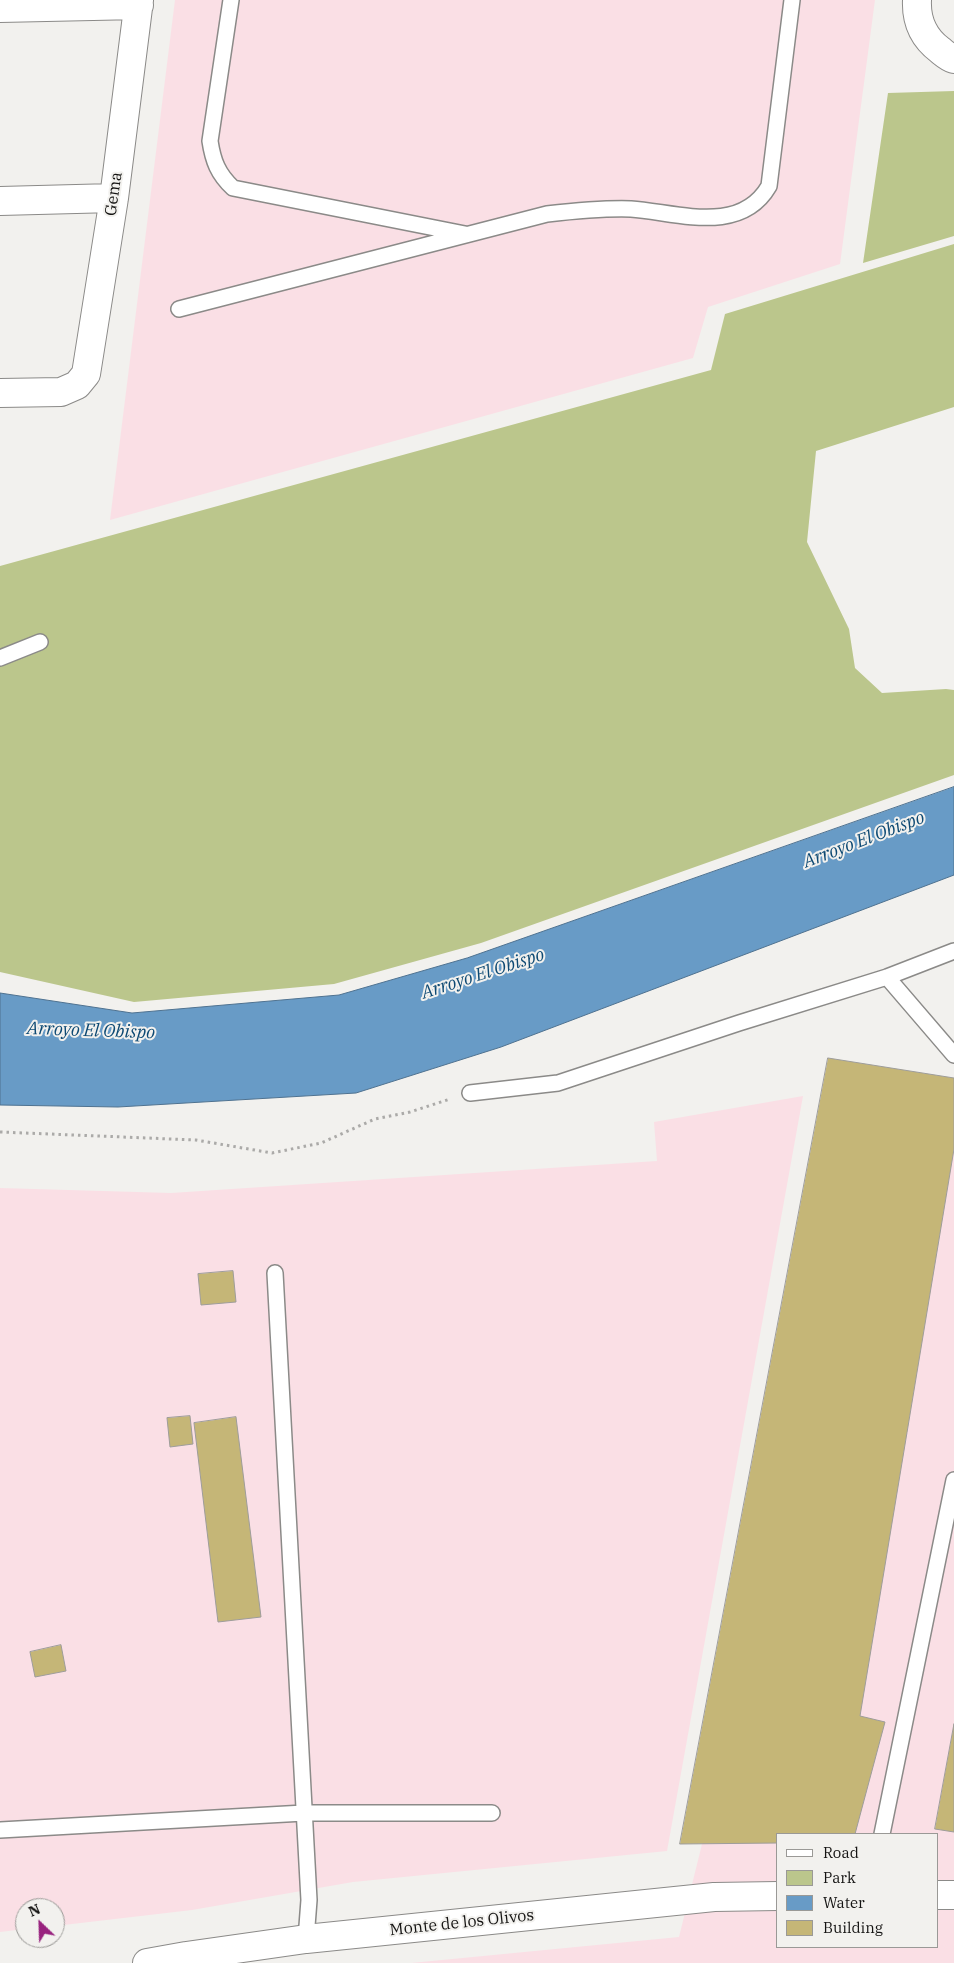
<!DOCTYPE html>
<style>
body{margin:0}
#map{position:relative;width:954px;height:1963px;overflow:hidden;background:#f2f1ee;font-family:"IBM Plex Serif",serif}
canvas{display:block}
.legend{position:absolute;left:776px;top:1833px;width:162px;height:115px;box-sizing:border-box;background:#f2f1ee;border:1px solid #9a9996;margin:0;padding:6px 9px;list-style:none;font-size:15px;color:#151413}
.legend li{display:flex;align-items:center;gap:10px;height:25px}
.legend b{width:25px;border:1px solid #9a9996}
.north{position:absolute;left:15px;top:1898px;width:50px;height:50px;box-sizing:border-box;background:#f2f1ee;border:1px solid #9a9996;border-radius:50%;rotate:336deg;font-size:14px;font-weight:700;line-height:20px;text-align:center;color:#151413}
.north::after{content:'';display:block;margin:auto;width:18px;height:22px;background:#98227e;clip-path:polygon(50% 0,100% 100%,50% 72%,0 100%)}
</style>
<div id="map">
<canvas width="954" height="1963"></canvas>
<ul class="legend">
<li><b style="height:6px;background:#fff"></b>Road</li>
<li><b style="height:14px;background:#bbc68c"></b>Park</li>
<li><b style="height:14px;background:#689bc6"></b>Water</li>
<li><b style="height:14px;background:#c5b677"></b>Building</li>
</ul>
<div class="north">N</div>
</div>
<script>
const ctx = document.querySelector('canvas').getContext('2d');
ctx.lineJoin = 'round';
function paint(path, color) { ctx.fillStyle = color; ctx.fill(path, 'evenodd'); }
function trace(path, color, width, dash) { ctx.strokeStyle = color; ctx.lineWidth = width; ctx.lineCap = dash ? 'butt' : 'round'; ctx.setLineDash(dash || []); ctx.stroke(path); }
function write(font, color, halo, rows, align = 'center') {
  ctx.font = font + ' "IBM Plex Serif",serif'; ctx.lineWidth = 4; ctx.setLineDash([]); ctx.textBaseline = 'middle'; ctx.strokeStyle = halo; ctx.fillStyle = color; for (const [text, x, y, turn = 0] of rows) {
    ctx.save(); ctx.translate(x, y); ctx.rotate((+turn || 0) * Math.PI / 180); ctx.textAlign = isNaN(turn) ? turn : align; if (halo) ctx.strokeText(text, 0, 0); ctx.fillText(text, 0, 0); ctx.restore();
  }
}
const industrial = new Path2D(`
 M175,0H875L840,264L708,307L693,358L110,520Z
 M803,1096L667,1851L353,1882L192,1910L55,1926V1908H25V1929L0,1932V1188L171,1193L657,1161L654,1122Z
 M954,1110V1963H411L679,1937L706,1828ZM778,1834H938V1947H778Z`);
const green = new Path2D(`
 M954,91V236L863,263L888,93Z
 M954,244V407L816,451L807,542L849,629L855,668L882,693L946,689L954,690V775L481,943L334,984L134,1002L0,972V566L711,370L725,314Z`);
const water = new Path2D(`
 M954,787V875L501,1047L356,1093L118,1107L0,1105V993L132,1013L339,995L467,958Z`);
const building = new Path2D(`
 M828,1058L954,1078V1149L860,1716L885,1722L855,1834H778V1843L680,1844Z
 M233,1271L236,1302L201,1305L198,1274Z
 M190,1416L193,1444L170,1447L167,1418Z
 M236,1417L261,1617L218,1622L194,1423Z
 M61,1645L66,1671L35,1677L30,1652Z
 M954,1724V1832L935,1829Z`);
const path = new Path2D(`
 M0,1132L196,1140L272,1153L321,1143L375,1119L410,1112L450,1099`);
const lane = new Path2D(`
 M231,0L210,141C213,161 218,174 233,188L465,234
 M179,309L547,214C574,211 603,208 631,209C676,212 740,236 769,186L792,0
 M0,658L40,642
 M887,977L954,1055
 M470,1093L558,1083L739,1023L887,977L954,951
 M275,1273L309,1900L306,1939
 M0,1830L304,1813H492
 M882,1834L954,1480`);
const street = new Path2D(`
 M917,0C916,21 924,38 940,50C945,54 948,57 954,59
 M0,8L139,5
 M0,201L114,198
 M0,393L61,392L77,385L86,374L114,198L139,0
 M938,1895H954
 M147,1963L186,1956L306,1939L714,1897L778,1896`);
const streetNames = [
 ["Gema",114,194,-82],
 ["Monte de los Olivos",462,1923,-6]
];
const waterNames = [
 ["Arroyo El Obispo",864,840,-21],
 ["Arroyo El Obispo",483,974,-18],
 ["Arroyo El Obispo",91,1031,2]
];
paint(industrial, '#fadfe5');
paint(green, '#bbc68c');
paint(water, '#689bc6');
trace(water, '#4f7290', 1);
paint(building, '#c5b677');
trace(building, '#9e9d9b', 1);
trace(lane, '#8b8a88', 18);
trace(street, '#8b8a88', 30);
trace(path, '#abaaa8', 3, [2.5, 4]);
trace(lane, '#fff', 15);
trace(street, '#fff', 28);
write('16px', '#151413', '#f2f1ee', streetNames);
write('italic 18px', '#0d4973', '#f2f1ee', waterNames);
</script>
